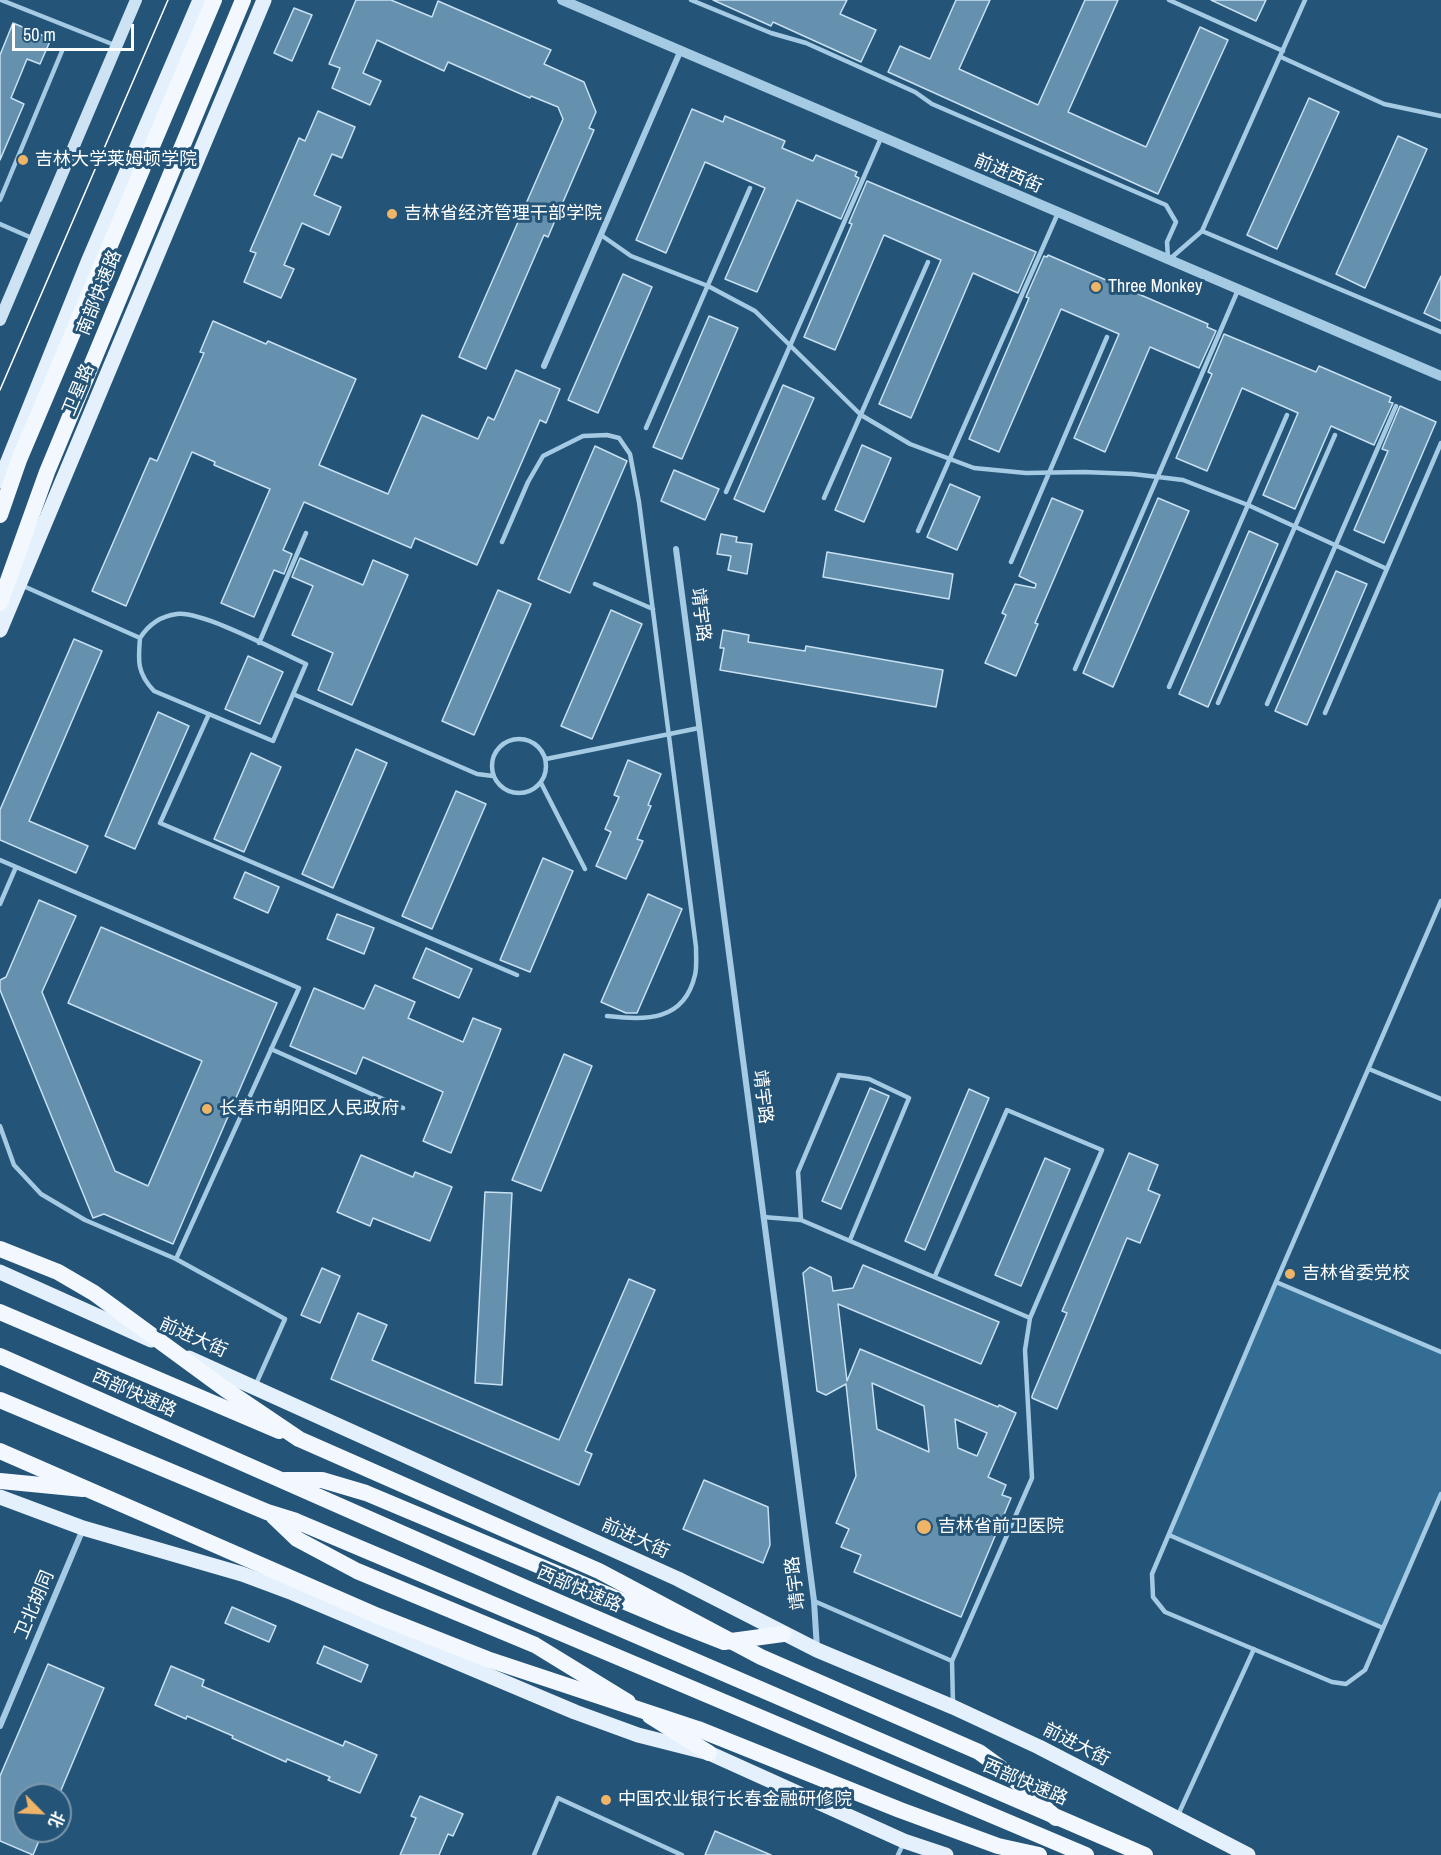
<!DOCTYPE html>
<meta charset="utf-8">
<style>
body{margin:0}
#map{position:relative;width:1441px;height:1855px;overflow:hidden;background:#245477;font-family:"Archivo Narrow","Noto Sans SC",sans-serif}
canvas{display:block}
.north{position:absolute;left:12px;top:1783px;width:60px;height:60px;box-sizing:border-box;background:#245477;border:2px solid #7c98ad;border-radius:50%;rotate:114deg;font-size:16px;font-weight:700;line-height:24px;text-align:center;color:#fff}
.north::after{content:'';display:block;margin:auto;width:21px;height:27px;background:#eeb468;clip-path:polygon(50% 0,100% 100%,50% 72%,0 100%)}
.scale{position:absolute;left:12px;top:24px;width:122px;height:27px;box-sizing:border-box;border:3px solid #fff;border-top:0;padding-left:8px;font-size:18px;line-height:21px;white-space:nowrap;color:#fff;-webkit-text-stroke:4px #245477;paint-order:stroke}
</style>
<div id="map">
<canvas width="1441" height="1855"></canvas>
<div class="north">北</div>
<div class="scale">50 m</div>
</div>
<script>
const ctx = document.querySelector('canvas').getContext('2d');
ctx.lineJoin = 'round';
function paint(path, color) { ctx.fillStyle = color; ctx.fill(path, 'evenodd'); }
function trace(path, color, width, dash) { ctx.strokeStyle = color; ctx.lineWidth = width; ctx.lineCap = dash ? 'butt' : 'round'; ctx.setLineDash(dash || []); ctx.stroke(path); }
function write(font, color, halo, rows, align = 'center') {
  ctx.font = font + ' "Archivo Narrow","Noto Sans SC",sans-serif'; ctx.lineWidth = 6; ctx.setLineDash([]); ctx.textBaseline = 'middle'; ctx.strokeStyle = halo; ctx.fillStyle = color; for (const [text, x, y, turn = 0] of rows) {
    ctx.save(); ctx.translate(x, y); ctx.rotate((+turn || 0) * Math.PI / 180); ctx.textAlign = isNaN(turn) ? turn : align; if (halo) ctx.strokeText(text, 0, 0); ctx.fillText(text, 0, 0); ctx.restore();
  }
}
const green = new Path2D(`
 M1276,1282L1441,1352V1494L1383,1628L1169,1535Z`);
const building = new Path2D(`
 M356,0H391L432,17L438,1L551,50L544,64L584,82L596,112L589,128L594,130L548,237L544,235L486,369L459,357L563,119L558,107L531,96L530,98L448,62L444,71L377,40L363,73L381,81L370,105L332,88L340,68L329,64Z
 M713,0H847L840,14L876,30L861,62L773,22L771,26Z
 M956,0H990L959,69L1038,105L1085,0H1118L1068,112L1146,147L1200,27L1228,40L1158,194L888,72L900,46L930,59Z
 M1211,0H1266L1256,21Z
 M294,8L312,15L292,61L274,53Z
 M13,23L51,39L40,64L27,59L11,98L24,104L0,160V55Z
 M1309,98L1339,112L1277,249L1247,235Z
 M692,109L723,122L725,116L785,141L782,148L813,161L816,155L857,172L855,176L859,178L841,219L797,200L757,292L725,279L765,188L705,162L666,253L636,240Z
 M318,111L355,127L342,158L332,154L314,195L341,207L329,235L302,223L284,265L294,269L281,298L244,282L256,253L250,251L299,138L305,141Z
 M1398,136L1427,149L1365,288L1336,274Z
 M867,181L1036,252L1018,293L973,273L911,418L879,404L941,260L884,235L835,350L804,337L852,224L849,223Z
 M1048,255L1208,324L1207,327L1216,331L1199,368L1150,347L1105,452L1074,438L1119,334L1061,309L999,452L969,439L1029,298L1026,297L1044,256L1047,257Z
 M623,274L652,287L598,413L568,400Z
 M1441,276V321L1424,313Z
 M709,316L738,328L682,459L653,447Z
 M213,321L266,344L268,341L356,379L319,465L388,494L422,415L478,439L488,417L494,420L516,370L560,389L546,423L540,420L477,565L415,538L411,548L304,502L283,550L292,554L284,574L274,570L254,617L221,603L270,489L214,465L215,462L192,452L126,606L92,591L150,458L157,461L204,353L200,352Z
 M1224,334L1316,372L1319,366L1391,397L1389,402L1393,403L1374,445L1331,426L1295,509L1263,495L1298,413L1242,388L1207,471L1176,458L1212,374L1208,372Z
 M783,385L814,398L764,512L734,499Z
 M1400,406L1436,422L1384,543L1354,530L1388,451L1382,449Z
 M862,445L891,458L864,522L835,510Z
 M595,446L627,461L570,593L538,579Z
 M674,470L719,489L705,520L661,501Z
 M950,484L980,497L957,550L927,537Z
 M1052,498L1083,511L1035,623L1038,624L1016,676L985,663L1006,615L1002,613L1015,584L1035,588L1036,584L1019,576Z
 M1158,498L1189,511L1113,687L1083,673Z
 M1249,531L1278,544L1208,707L1179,694Z
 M721,534L737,537L736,542L752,544L747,574L728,570L731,556L717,554Z
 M827,552L953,574L949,599L823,577Z
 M300,558L363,585L373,560L408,575L352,705L318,690L333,653L292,635L313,586L292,577Z
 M1336,571L1367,584L1307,725L1275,711Z
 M498,590L531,604L474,735L442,721Z
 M611,610L642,624L592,739L561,726Z
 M723,630L749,635L748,642L805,651L806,646L943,670L936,707L720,670L724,648H720Z
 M74,639L102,651L29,821L88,846L76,873L0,840V810Z
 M248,656L283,672L260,724L225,709Z
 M158,712L189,726L135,849L105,836Z
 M356,749L387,763L333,888L302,874Z
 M251,753L281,767L244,852L214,839Z
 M628,760L661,774L648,805L651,806L637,839L643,841L626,879L596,866L611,832L605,829L619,797L614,795Z
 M456,791L486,804L432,929L402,916Z
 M543,858L573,871L530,972L500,960Z
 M245,872L279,887L268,913L234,898Z
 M648,894L682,909L637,1013H626L601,1002Z
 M39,900L76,916L42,992L115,1171L148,1186L202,1061L68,1003L101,927L277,1003L173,1244L104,1214L93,1218L0,990V980L6,977Z
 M337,914L374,928L364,954L327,939Z
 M426,948L472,969L459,998L413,978Z
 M375,985L415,1002L408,1018L463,1042L473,1018L501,1029L451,1153L423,1141L443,1092L363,1057L356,1074L290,1046L314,988L364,1009Z
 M564,1054L592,1066L541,1191L512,1180Z
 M870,1088L889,1096L841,1209L822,1201Z
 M969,1089L989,1098L925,1250L905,1241Z
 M1129,1153L1158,1165L1148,1190L1160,1195L1140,1243L1127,1238L1057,1409L1032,1398V1396L1067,1313L1062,1311Z
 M361,1155L413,1177L415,1172L452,1187L430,1241L373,1218L370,1226L337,1212Z
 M1045,1158L1070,1169L1021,1286L995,1275Z
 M485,1192L512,1193L502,1385L475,1383Z
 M863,1265L999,1322L981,1364L838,1304L847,1381L860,1349L998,1407L999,1405L1016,1413L988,1477L1006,1485L1002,1495L1011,1498L961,1617L854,1572L861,1555L841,1547L849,1529L836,1523L856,1476L846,1384L826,1395L817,1391L803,1273L810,1267L831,1277L833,1291L853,1288ZM872,1383L924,1406L929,1452L877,1429ZM955,1419L987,1433L977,1456L958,1448Z
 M322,1268L340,1276L320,1323L301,1315Z
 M629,1279L655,1290L585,1451L592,1454L579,1485L331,1379L358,1313L387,1325L372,1360L559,1440Z
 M704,1480L768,1507L770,1545L763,1563L683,1529Z
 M232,1607L276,1626L269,1642L225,1623Z
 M324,1646L368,1665L361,1682L317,1663Z
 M48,1664L104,1688L59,1795H24V1831H43L33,1855L0,1841V1776Z
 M171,1666L204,1680L202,1686L343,1746L345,1741L377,1755L360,1793L328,1780L330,1777L287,1759L286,1762L232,1738L233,1736L187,1716L186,1719L155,1705Z
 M420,1796L463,1814L453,1836L448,1834L439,1855H400L416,1818L411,1816Z
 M715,1831L771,1855H705Z`);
const service = new Path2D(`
 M1,0L117,46
 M691,0L771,33L806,43L915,92L932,104L1166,205L1176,222L1167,242L1168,258
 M1169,0L1283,51
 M1281,57L1384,104L1441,116
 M0,200L62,51
 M0,224L32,238
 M1202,231L1441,332
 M601,235L631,256L708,286L755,311L861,415L910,444L974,468L1026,473L1084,472L1133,474L1183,480L1248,505L1387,569
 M1171,258L1202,231L1305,0
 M646,428L750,188
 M726,492L881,138
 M824,498L928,262
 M918,531L1058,213
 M502,542L528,482L543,456L583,436L607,435L619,438L630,454L639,502L696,947C696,956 697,967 695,975C684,1022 646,1020 607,1016
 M1011,562L1107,337
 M595,584L653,609
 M21,585L140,638C138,661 137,673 154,691L273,741L306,664C279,652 203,611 177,614C160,616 149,624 140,638
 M259,643L306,533
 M1075,669L1238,290
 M1169,687L1287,415
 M293,694L477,774L493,776
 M1218,703L1335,435
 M1267,704L1396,406
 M1325,713L1441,443
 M209,714L160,823L517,975
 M492 766a27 27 0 1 1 54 0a27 27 0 1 1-54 0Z
 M546,759L699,728
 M541,783L585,869
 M0,860L299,988L176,1259
 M1441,901L1276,1282L1152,1574L1153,1597L1165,1612L1332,1682L1346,1684L1365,1670L1441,1494
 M0,904L16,867
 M271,1049L403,1108
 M1369,1069L1441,1099
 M0,1126L14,1165L41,1194L85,1220L176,1259L285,1319L256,1384
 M763,1217L801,1220L1030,1318L1025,1350L1032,1478L952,1661L814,1601
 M801,1220L798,1172L839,1075L869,1079L909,1098L850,1240
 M935,1276L1007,1110L1102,1150L1030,1318
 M1276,1282L1441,1352
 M1169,1535L1383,1628
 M952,1661L953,1704
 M1178,1815L1254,1649
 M534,1855L558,1798L682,1855
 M898,1855L903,1844`);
const minor = new Path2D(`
 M544,366L680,52
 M676,549L814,1601L817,1649
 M0,1726L83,1529`);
const tertiary = new Path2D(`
 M562,0L1441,376`);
const secondary = new Path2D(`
 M0,320L136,0`);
const primary = new Path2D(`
 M0,481L88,262L200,0
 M0,630L264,0
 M0,1272L151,1340
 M189,1358L678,1579L817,1650L953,1707L1039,1747L1248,1855
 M0,1497L83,1528L242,1574L293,1593L575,1712L638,1735L709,1753L904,1841L946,1855`);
const trunk = new Path2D(`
 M0,515L19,460L214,0
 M0,603L47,472L243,0
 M0,1312L279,1431
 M0,1356L526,1588L1145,1855
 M0,1400L267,1512L296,1521L1086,1855
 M285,1480H322L366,1493L668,1620L724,1642L783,1634
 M0,1481L83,1489
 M273,1516L297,1539L357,1571L535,1645L628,1702
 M650,1716L709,1753`);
const tram = new Path2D(`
 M0,390L168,0`);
const trunkBridge = new Path2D(`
 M0,1249L58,1272L94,1293L225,1389L299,1439L599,1571L761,1657L979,1752L1005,1771L1056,1818
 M0,1451L378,1616L487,1659L698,1729L900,1810L998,1846L1039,1855`);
const markers = [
 [23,160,6,"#eeb468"],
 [392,214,6,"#eeb468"],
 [1096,287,6,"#eeb468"],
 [207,1109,6,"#eeb468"],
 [1290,1274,6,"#eeb468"],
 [924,1527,8,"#eeb468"],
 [606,1800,6,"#eeb468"]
];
const poiNames = [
 ["吉林大学莱姆顿学院",35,160],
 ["吉林省经济管理干部学院",404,214],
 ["Three Monkey",1108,287],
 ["长春市朝阳区人民政府",219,1109],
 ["吉林省委党校",1302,1274],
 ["吉林省前卫医院",938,1527],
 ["中国农业银行长春金融研修院",618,1800]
];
const streetNames = [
 ["前进西街",1008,174,23],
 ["南部快速路",100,293,-68],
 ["卫星路",79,390,-67],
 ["靖宇路",700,615,83],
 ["靖宇路",762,1097,83],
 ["前进大街",193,1338,24],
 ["西部快速路",134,1394,24],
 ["前进大街",635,1539,24],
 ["靖宇路",796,1583,-97],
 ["西部快速路",579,1590,23],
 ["卫北胡同",35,1605,-67],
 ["前进大街",1076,1745,27],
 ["西部快速路",1025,1783,23]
];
paint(green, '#346d93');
paint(building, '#6590ae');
trace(building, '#c7e1f3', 1.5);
trace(service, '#a5cae3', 4.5);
trace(minor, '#a5cae3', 6);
trace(tertiary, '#a5cae3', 10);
trace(secondary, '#cde3f3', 12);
trace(primary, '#e4f1fc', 15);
trace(trunk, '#f2f8fe', 16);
trace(tram, '#fff', 1.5);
trace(trunkBridge, '#f2f8fe', 16);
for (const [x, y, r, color] of markers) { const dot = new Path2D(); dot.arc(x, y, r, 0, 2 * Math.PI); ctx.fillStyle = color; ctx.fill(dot); trace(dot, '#245477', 2); }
write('18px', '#fff', '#245477', poiNames, 'left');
write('18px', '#fff', '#245477', streetNames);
</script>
